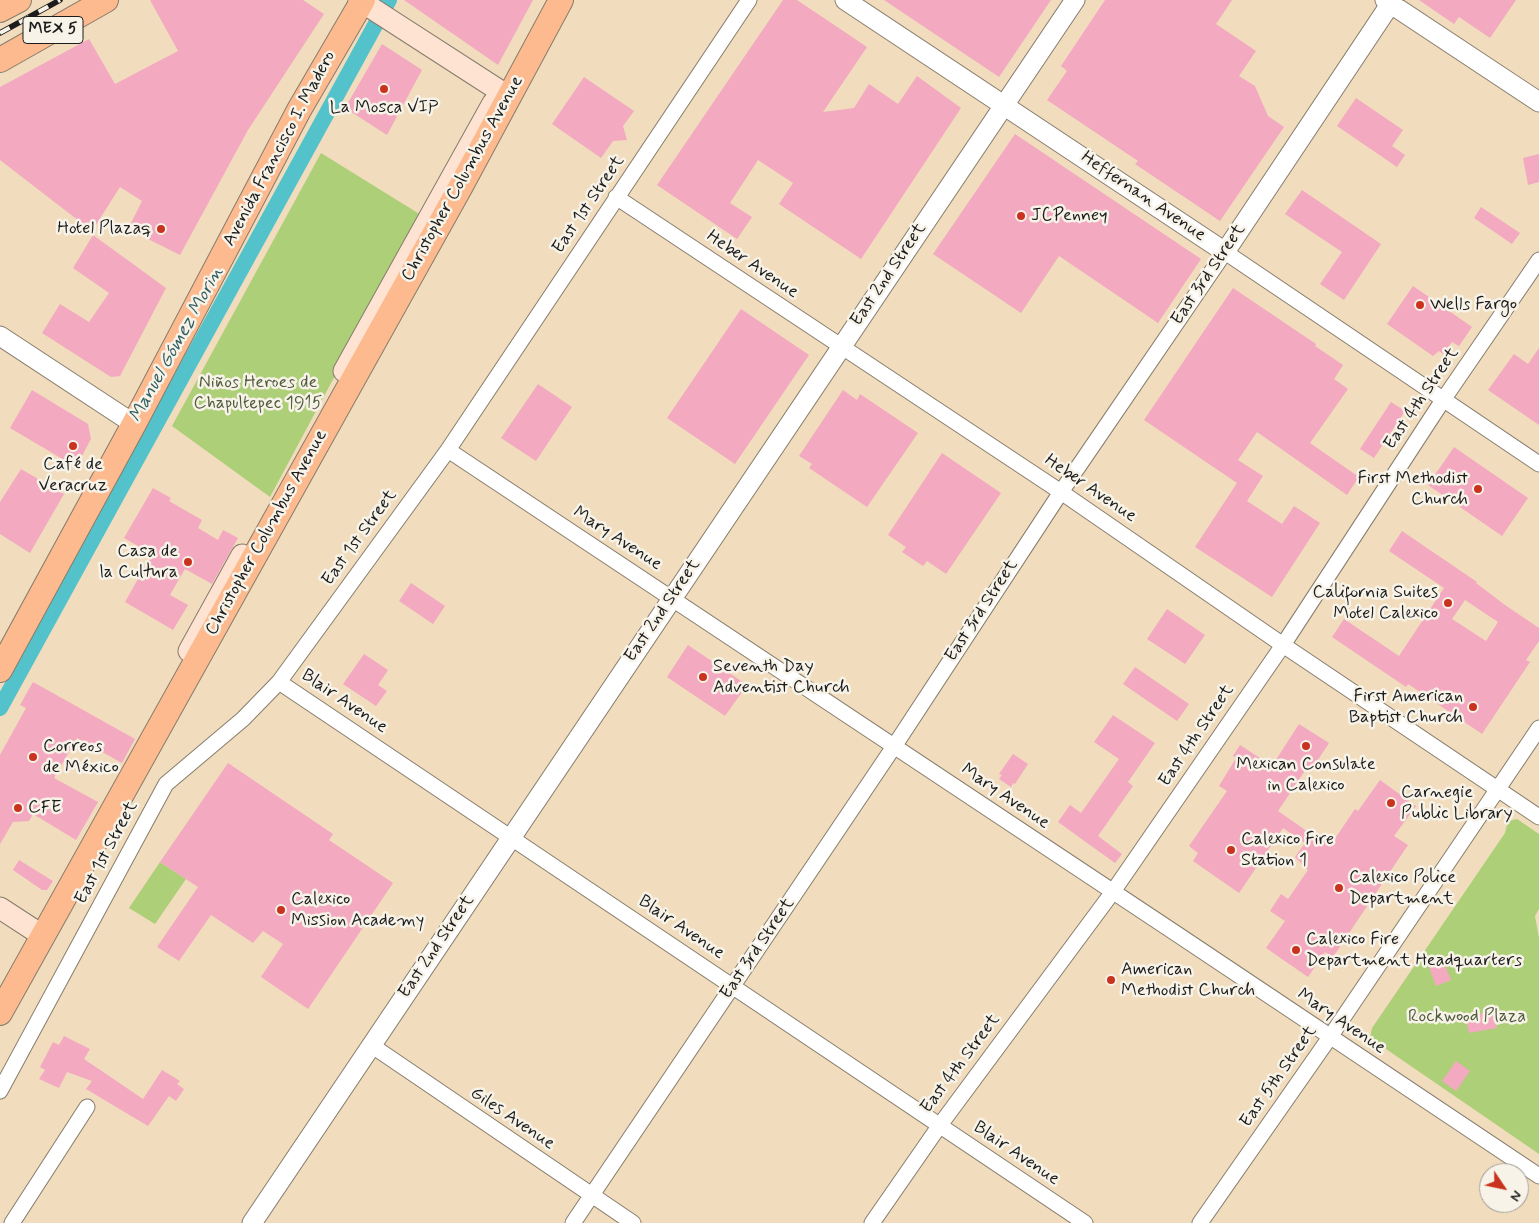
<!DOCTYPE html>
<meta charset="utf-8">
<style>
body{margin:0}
#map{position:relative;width:1539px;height:1223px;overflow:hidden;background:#f1dcbd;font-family:Mynerve,sans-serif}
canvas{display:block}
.north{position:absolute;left:1479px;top:1163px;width:50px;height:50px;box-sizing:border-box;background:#f7f3e8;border:1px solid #9f9d96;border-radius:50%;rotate:124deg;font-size:14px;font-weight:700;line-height:20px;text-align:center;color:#1c1c1c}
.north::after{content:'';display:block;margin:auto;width:18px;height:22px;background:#c8321e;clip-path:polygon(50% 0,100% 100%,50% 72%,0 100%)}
</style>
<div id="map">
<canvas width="1539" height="1223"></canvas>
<div class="north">N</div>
</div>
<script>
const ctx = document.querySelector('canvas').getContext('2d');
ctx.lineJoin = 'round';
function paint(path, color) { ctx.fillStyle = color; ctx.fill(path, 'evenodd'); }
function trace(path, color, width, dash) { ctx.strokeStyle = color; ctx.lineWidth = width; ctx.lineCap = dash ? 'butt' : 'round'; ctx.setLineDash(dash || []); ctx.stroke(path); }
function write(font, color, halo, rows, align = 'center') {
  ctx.font = font + ' Mynerve,sans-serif'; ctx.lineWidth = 5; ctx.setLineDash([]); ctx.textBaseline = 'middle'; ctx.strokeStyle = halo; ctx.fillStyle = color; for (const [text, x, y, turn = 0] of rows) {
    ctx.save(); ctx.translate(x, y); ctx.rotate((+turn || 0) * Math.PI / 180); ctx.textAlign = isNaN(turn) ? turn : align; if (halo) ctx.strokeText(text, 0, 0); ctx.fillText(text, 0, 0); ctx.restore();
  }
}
const green = new Path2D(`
 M321,153L421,215L270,497L172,426Z
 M1517,819L1539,834V909L1535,916L1539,938V1154L1370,1038L1372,1028L1505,833L1508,821Z
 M160,862L186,879L155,924L129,908Z`);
const canal = new Path2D(`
 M0,708L389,0`);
const building = new Path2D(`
 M150,0H303L324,14L248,130L180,255L128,229L142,201L120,187L92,231L0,160V87L89,39L115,84L178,51Z
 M404,0H533L498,65Z
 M783,0H797L867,47L823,112L854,108L869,84L898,104L917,76L961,108L861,259L779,204L793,183L758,160L730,203L752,217L737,239L657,185Z
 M884,0H1051L999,77Z
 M1105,0H1232L1216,24L1256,51L1239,76L1255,86L1268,116L1284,127L1220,221L1135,164L1138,161L1047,100L1067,71L1061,66Z
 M1419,0H1516L1490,38L1459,17L1454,24Z
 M382,44L422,70L387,135L345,108Z
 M584,77L634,111L623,126L627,140L613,141L601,158L552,124Z
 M1356,98L1403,130L1392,146L1405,155L1397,167L1337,126Z
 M1015,134L1201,259L1158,323L1059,256L1021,313L933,254Z
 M1539,154V182L1528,185L1523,158Z
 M1302,190L1381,244L1344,300L1320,284L1342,252L1285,214Z
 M1481,207L1520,233L1512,244L1474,218Z
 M93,235L166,288L120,376L111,377L42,333L60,304L89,322L109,293L73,268Z
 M1413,286L1472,327L1459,346L1452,342L1443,354L1439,351L1433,356L1387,324Z
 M1233,288L1316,344L1315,346L1343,365L1334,379L1348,389L1310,443L1359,477L1347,495L1257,432L1238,460L1263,476L1247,501L1282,524L1294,506L1320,523L1272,597L1195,547L1237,483L1144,420Z
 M741,309L809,355L735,464L667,418Z
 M1539,348V425L1488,390L1514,354L1528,364Z
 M538,384L572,407L536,461L501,438Z
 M32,390L88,424L91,439L76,467L10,428Z
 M843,390L857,400L860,394L918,433L867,507L809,468L812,464L799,456Z
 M1391,402L1405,411L1374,458L1360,449Z
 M1454,447L1528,498L1502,536L1428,485Z
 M942,453L1001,493L946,574L927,561L923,566L902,552L906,547L888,535Z
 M21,469L64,494L30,553L0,534V502Z
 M153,488L171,498L169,501L202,520L198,528L218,540L223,530L238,538L212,584L185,569L170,595L188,605L173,630L125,602L152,554L124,538Z
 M1402,531L1477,582L1476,583L1505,605L1539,628V641L1526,660L1530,662L1482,734L1408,684L1406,687L1332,637L1344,619L1399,656L1444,588L1389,551ZM1465,600L1498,622L1486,641L1452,619Z
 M411,583L445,606L433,624L399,601Z
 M1167,609L1205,635L1185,664L1147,639Z
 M688,645L747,685L725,716L667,677Z
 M364,654L388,670L378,685L387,691L376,706L343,684Z
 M1135,667L1189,704L1177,721L1123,684Z
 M33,682L135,739L122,763L77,738L54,778L98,802L76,840L33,814L29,821L13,822L0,844V755L26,708L20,705Z
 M1113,715L1155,743L1128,782L1133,786L1098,836L1122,854L1115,863L1058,822L1070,805L1081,813L1119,759L1094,742Z
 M1299,724L1329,743L1312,769L1308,766L1278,811L1311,834L1315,836L1317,834L1332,843L1355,809L1358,811L1380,780L1416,806L1394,836L1408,845L1333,957L1325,952L1308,977L1266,948L1285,921L1270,911L1281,894L1288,899L1308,870L1295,857L1305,843L1283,828L1239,893L1193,861L1198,853L1189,846L1227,791L1219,786L1236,758L1233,756L1240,745L1272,766Z
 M1013,754L1028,764L1015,784L1013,783L1011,787L999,779L1002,775L999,774Z
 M228,763L333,834L329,840L393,883L308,1009L261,977L283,944L263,931L253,943L211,915L179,961L157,947L198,887L160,862Z
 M19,860L53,881L47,890H42L13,870Z
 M1444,962L1451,980L1436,986L1429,967Z
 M1494,1011L1497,1028L1469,1033L1465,1016Z
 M64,1036L90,1049L84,1059L143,1099L162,1070L180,1081L177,1084L184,1089L176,1101L169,1096L148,1126L86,1089L92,1081L67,1072L59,1088L39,1079L45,1070L40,1067L53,1042L59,1045Z
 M1456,1061L1470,1071L1456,1091L1442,1081Z`);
const minor = new Path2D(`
 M616,197L1061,492L1283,645L1539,817
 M448,450C813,691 1176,933 1539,1176
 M279,682L1085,1223
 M371,1045L633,1223
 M0,1091L166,784L243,719L279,682L448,450L749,0
 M12,1223L87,1107
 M573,1223L895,745L1061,492L1225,252L1539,464
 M872,1223L940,1125L1112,893L1283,645L1443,400L1539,260
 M1200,1223L1330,1037L1539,728`);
const tertiary = new Path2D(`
 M845,0L1225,252L1393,0
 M1385,0L1539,102
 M0,336L134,424
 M252,1223L1075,0`);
const secondary = new Path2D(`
 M359,0L500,91
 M344,371L493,103
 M189,651L242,555
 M0,908L43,936`);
const primary = new Path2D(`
 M0,10L19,0
 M0,60L106,0
 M0,670L134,424L299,110L363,0
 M0,1013L461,186L561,0`);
const rail = new Path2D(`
 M0,33L60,0`);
const markers = [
 [384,89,5,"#c8321e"],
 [1021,216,5,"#c8321e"],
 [161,229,5,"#c8321e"],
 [1420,305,5,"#c8321e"],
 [73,446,5,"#c8321e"],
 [1478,489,5,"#c8321e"],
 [188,562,5,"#c8321e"],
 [1448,603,5,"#c8321e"],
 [703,677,5,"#c8321e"],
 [1473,707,5,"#c8321e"],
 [1306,746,5,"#c8321e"],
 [33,757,5,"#c8321e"],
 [1391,803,5,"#c8321e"],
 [18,808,5,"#c8321e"],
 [1231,850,5,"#c8321e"],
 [1339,888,5,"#c8321e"],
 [281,910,5,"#c8321e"],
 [1296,950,5,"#c8321e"],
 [1111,980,5,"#c8321e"]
];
const shields = [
 [53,30,60]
];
const shieldNames = [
 ["MEX 5",53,30]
];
const poiNames = [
 ["La Mosca VIP",384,108,"center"],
 ["JCPenney",1031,216],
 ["Hotel Plazaq",151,229,"right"],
 ["Wells Fargo",1430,305],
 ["Café de",73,465,"center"],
 ["Veracruz",73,486,"center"],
 ["First Methodist",1468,479,"right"],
 ["Church",1468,500,"right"],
 ["Casa de",178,552,"right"],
 ["la Cultura",178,573,"right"],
 ["California Suites",1438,593,"right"],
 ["Motel Calexico",1438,614,"right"],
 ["Seventh Day",713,667],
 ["Adventist Church",713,688],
 ["First American",1463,697,"right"],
 ["Baptist Church",1463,718,"right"],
 ["Correos",43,747],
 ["de México",43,768],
 ["Mexican Consulate",1306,765,"center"],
 ["in Calexico",1306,786,"center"],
 ["Carnegie",1401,793],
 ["Public Library",1401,814],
 ["CFE",28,808],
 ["Calexico Fire",1241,840],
 ["Station 1",1241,861],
 ["Calexico Police",1349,878],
 ["Department",1349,899],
 ["Calexico",291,900],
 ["Mission Academy",291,921],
 ["Calexico Fire",1306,940],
 ["Department Headquarters",1306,961],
 ["American",1121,970],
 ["Methodist Church",1121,991]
];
const streetNames = [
 ["Avenida Francisco I. Madero",280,149,-62],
 ["Christopher Columbus Avenue",463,179,-61],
 ["Heffernan Avenue",1143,197,34],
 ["East 1st Street",589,205,-56],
 ["Heber Avenue",752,265,34],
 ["East 2nd Street",889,275,-56],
 ["East 3rd Street",1209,275,-56],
 ["East 4th Street",1422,399,-56],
 ["Heber Avenue",1090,489,34],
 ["Christopher Columbus Avenue",267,533,-61],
 ["East 1st Street",360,538,-54],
 ["Mary Avenue",617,539,33],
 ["East 2nd Street",663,611,-56],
 ["East 3rd Street",982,611,-57],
 ["Blair Avenue",344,702,34],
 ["East 4th Street",1197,736,-56],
 ["Mary Avenue",1005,797,34],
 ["East 1st Street",107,853,-62],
 ["Blair Avenue",681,928,34],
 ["East 2nd Street",437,947,-56],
 ["East 3rd Street",758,949,-56],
 ["Mary Avenue",1341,1022,34],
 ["East 4th Street",961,1064,-53],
 ["East 5th Street",1279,1077,-55],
 ["Giles Avenue",512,1119,34],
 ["Blair Avenue",1016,1154,34]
];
const parkNames = [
 ["Niños Heroes de",258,383],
 ["Chapultepec 1915",258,404],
 ["Rockwood Plaza",1467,1017]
];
const waterNames = [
 ["Manuel Gómez Morin",177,345,-61]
];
paint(green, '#adcf78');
trace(canal, '#54c2ca', 16);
paint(building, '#f3a9c0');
trace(minor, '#867c6c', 17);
trace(tertiary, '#867c6c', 21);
trace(secondary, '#867c6c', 23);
trace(primary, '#867c6c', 26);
trace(minor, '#fff', 15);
trace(tertiary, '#fff', 19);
trace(secondary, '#fee3d2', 21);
trace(primary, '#fcba8e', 24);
trace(rail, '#1c1c1c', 5.5);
trace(rail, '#f7f3e8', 4, [11]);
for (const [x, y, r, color] of markers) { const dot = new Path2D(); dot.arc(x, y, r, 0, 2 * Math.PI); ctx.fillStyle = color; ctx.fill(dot); trace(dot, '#f7f3e8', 2); }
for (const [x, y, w] of shields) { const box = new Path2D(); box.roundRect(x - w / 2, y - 13.5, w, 27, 4); ctx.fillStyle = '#f7f3e8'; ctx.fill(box); trace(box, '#1c1c1c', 1); }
write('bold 16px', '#1c1c1c', null, shieldNames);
write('18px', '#1c1c1c', '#f7f3e8', poiNames, 'left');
write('18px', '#1c1c1c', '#f7f3e8', streetNames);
write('18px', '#4f5b3c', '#f7f3e8', parkNames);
write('italic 19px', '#325e62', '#f7f3e8', waterNames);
</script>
